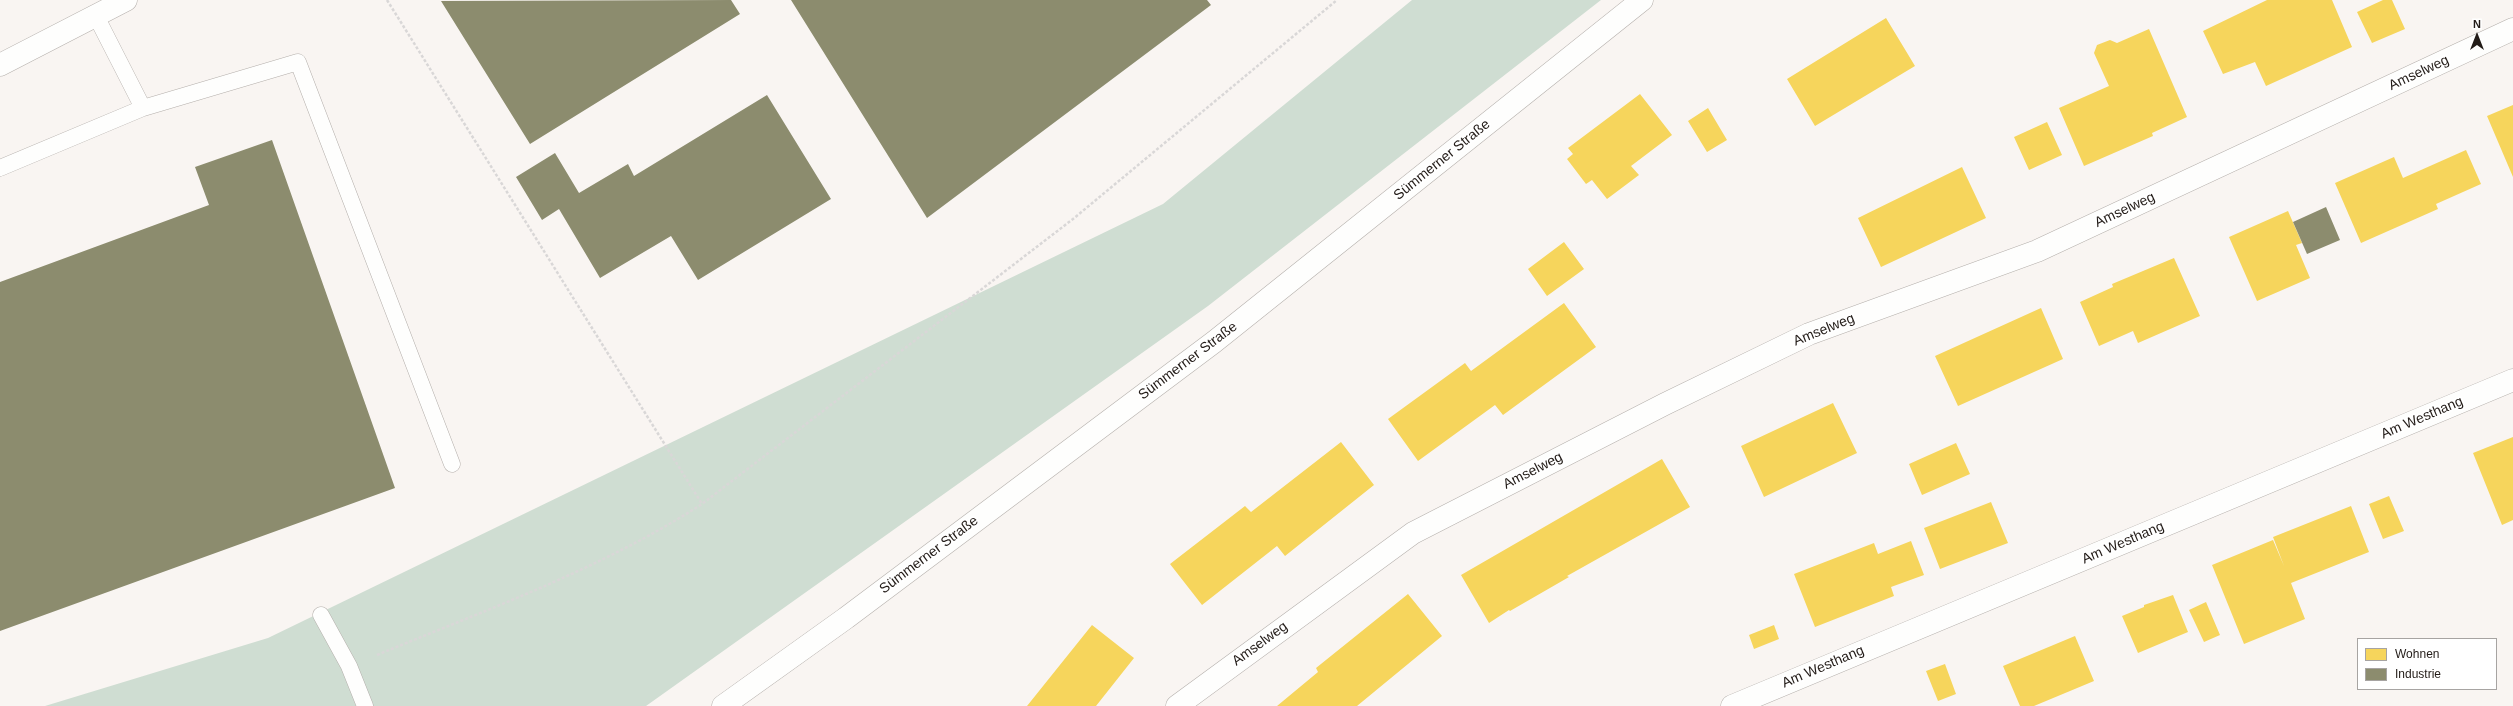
<!DOCTYPE html>
<meta charset="utf-8">
<style>
body{margin:0}
#map{position:relative;width:2513px;height:706px;overflow:hidden;background:#f9f5f2;font-family:Arial,sans-serif}
canvas{display:block}
.legend{position:absolute;left:2357px;top:638px;width:140px;height:52px;box-sizing:border-box;background:#fff;border:1px solid #a7a4a2;margin:0;padding:5px 7px;list-style:none;font-size:12px;color:#221b17}
.legend li{display:flex;align-items:center;gap:8px;height:20px}
.legend b{width:20px;border:1px solid #a7a4a2}
.north{position:absolute;left:2457px;top:16px;width:40px;height:40px;-webkit-text-stroke:3px #fff;paint-order:stroke;rotate:0deg;font-size:11px;font-weight:700;line-height:16px;text-align:center;color:#221b17}
.north::after{content:'';display:block;margin:auto;width:14px;height:18px;background:#221b17;clip-path:polygon(50% 0,100% 100%,50% 72%,0 100%)}
</style>
<div id="map">
<canvas width="2513" height="706"></canvas>
<ul class="legend">
<li><b style="height:11px;background:#f6d55c"></b>Wohnen</li>
<li><b style="height:11px;background:#8c8c6e"></b>Industrie</li>
</ul>
<div class="north">N</div>
</div>
<script>
const ctx = document.querySelector('canvas').getContext('2d');
ctx.lineJoin = 'round';
function paint(path, color) { ctx.fillStyle = color; ctx.fill(path, 'evenodd'); }
function trace(path, color, width, dash) { ctx.strokeStyle = color; ctx.lineWidth = width; ctx.lineCap = dash ? 'butt' : 'round'; ctx.setLineDash(dash || []); ctx.stroke(path); }
function write(font, color, halo, rows, align = 'center') {
  ctx.font = font + ' Arial,sans-serif'; ctx.lineWidth = 4; ctx.setLineDash([]); ctx.textBaseline = 'middle'; ctx.strokeStyle = halo; ctx.fillStyle = color; for (const [text, x, y, turn = 0] of rows) {
    ctx.save(); ctx.translate(x, y); ctx.rotate((+turn || 0) * Math.PI / 180); ctx.textAlign = isNaN(turn) ? turn : align; if (halo) ctx.strokeText(text, 0, 0); ctx.fillText(text, 0, 0); ctx.restore();
  }
}
const green = new Path2D(`
 M1412,0H1601L1208,306L646,706H45L268,638L1163,204Z`);
const homes = new Path2D(`
 M2267,0H2332L2352,47L2266,86L2255,62L2223,74L2203,31Z
 M2383,0H2392L2405,29L2372,43L2357,12Z
 M1886,18L1915,66L1815,126L1787,79Z
 M2149,29L2187,117L2152,133L2153,136L2084,166L2059,108L2109,86L2094,53L2097,45L2110,40L2117,43Z
 M1640,94L1672,135L1631,166L1639,175L1607,199L1592,180L1586,184L1567,159L1573,154L1568,148Z
 M2513,105V177L2487,116Z
 M1708,108L1727,140L1707,152L1688,121Z
 M2047,122L2062,155L2029,170L2014,137Z
 M2466,150L2481,184L2436,204L2438,209L2361,243L2335,183L2394,157L2403,178Z
 M1962,167L1986,218L1881,267L1858,218Z
 M2288,211L2302,243L2296,245L2310,278L2257,301L2229,237Z
 M1564,242L1584,269L1547,296L1528,269Z
 M2174,258L2200,316L2138,343L2133,331L2099,346L2080,302L2113,287L2112,284Z
 M1564,303L1596,347L1503,415L1495,405L1418,461L1388,419L1465,363L1471,371Z
 M2041,308L2063,359L1958,406L1935,356Z
 M1833,403L1857,453L1764,497L1741,446Z
 M2513,437V520L2502,525L2473,453Z
 M1341,442L1374,485L1285,556L1277,546L1202,605L1170,564L1245,506L1251,512Z
 M1956,443L1970,474L1922,495L1909,464Z
 M1662,459L1690,507L1567,576L1569,577L1510,611L1509,610L1489,623L1461,575Z
 M2389,496L2404,531L2383,539L2369,504Z
 M1991,502L2008,543L1940,569L1924,528Z
 M2351,506L2369,552L2291,583L2305,619L2244,644L2212,565L2273,540L2284,566L2273,537Z
 M1911,541L1924,575L1891,587L1894,596L1815,627L1794,574L1874,543L1878,554Z
 M1408,594L1442,636L1357,706H1277L1318,672L1316,668Z
 M2173,595L2188,632L2138,653L2122,616L2144,607V605Z
 M2206,602L2220,635L2204,642L2189,610Z
 M1092,625L1134,658L1096,706H1027Z
 M1774,625L1779,639L1754,649L1749,635Z
 M2075,636L2094,681L2034,706H2020L2003,666Z
 M1945,664L1956,694L1938,701L1926,671Z`);
const industry = new Path2D(`
 M731,0L740,14L530,144L441,1Z
 M791,0H1207L1211,5L927,218Z
 M767,95L831,199L698,280L671,236L600,278L559,209L542,220L516,177L555,153L579,193L628,164L634,176Z
 M272,140L395,488L0,631V282L209,205L195,167Z
 M2326,207L2340,240L2307,254L2293,222Z`);
const path = new Path2D(`
 M387,0L702,504
 M377,655C488,609 601,569 702,504L1073,219L1337,0`);
const lane = new Path2D(`
 M96,16L143,108
 M0,168L143,108L298,62L452,464
 M321,615L349,666L365,706`);
const street = new Path2D(`
 M0,65L126,0
 M1177,706L1413,533L1665,404L1809,334L2037,251L2513,29
 M1732,706L2513,380`);
const secondary = new Path2D(`
 M723,706L846,618L1214,342L1642,0`);
const streetNames = [
 ["Amselweg",2419,73,-25],
 ["Sümmerner Straße",1442,160,-39],
 ["Amselweg",2125,210,-25],
 ["Amselweg",1824,330,-22],
 ["Sümmerner Straße",1188,361,-37],
 ["Am Westhang",2422,418,-23],
 ["Amselweg",1533,471,-27],
 ["Am Westhang",2123,543,-23],
 ["Sümmerner Straße",929,555,-37],
 ["Amselweg",1260,644,-36],
 ["Am Westhang",1823,667,-23]
];
paint(green, '#cfddd2');
paint(homes, '#f6d55c');
paint(industry, '#8c8c6e');
trace(lane, '#b4afab', 17);
trace(street, '#b4afab', 23);
trace(secondary, '#b4afab', 23);
trace(path, '#d9d7d7', 2.5, [3, 2]);
trace(lane, '#fefefd', 16);
trace(street, '#fefefd', 22);
trace(secondary, '#fefefd', 22);
write('14px', '#221b17', '#fff', streetNames);
</script>
